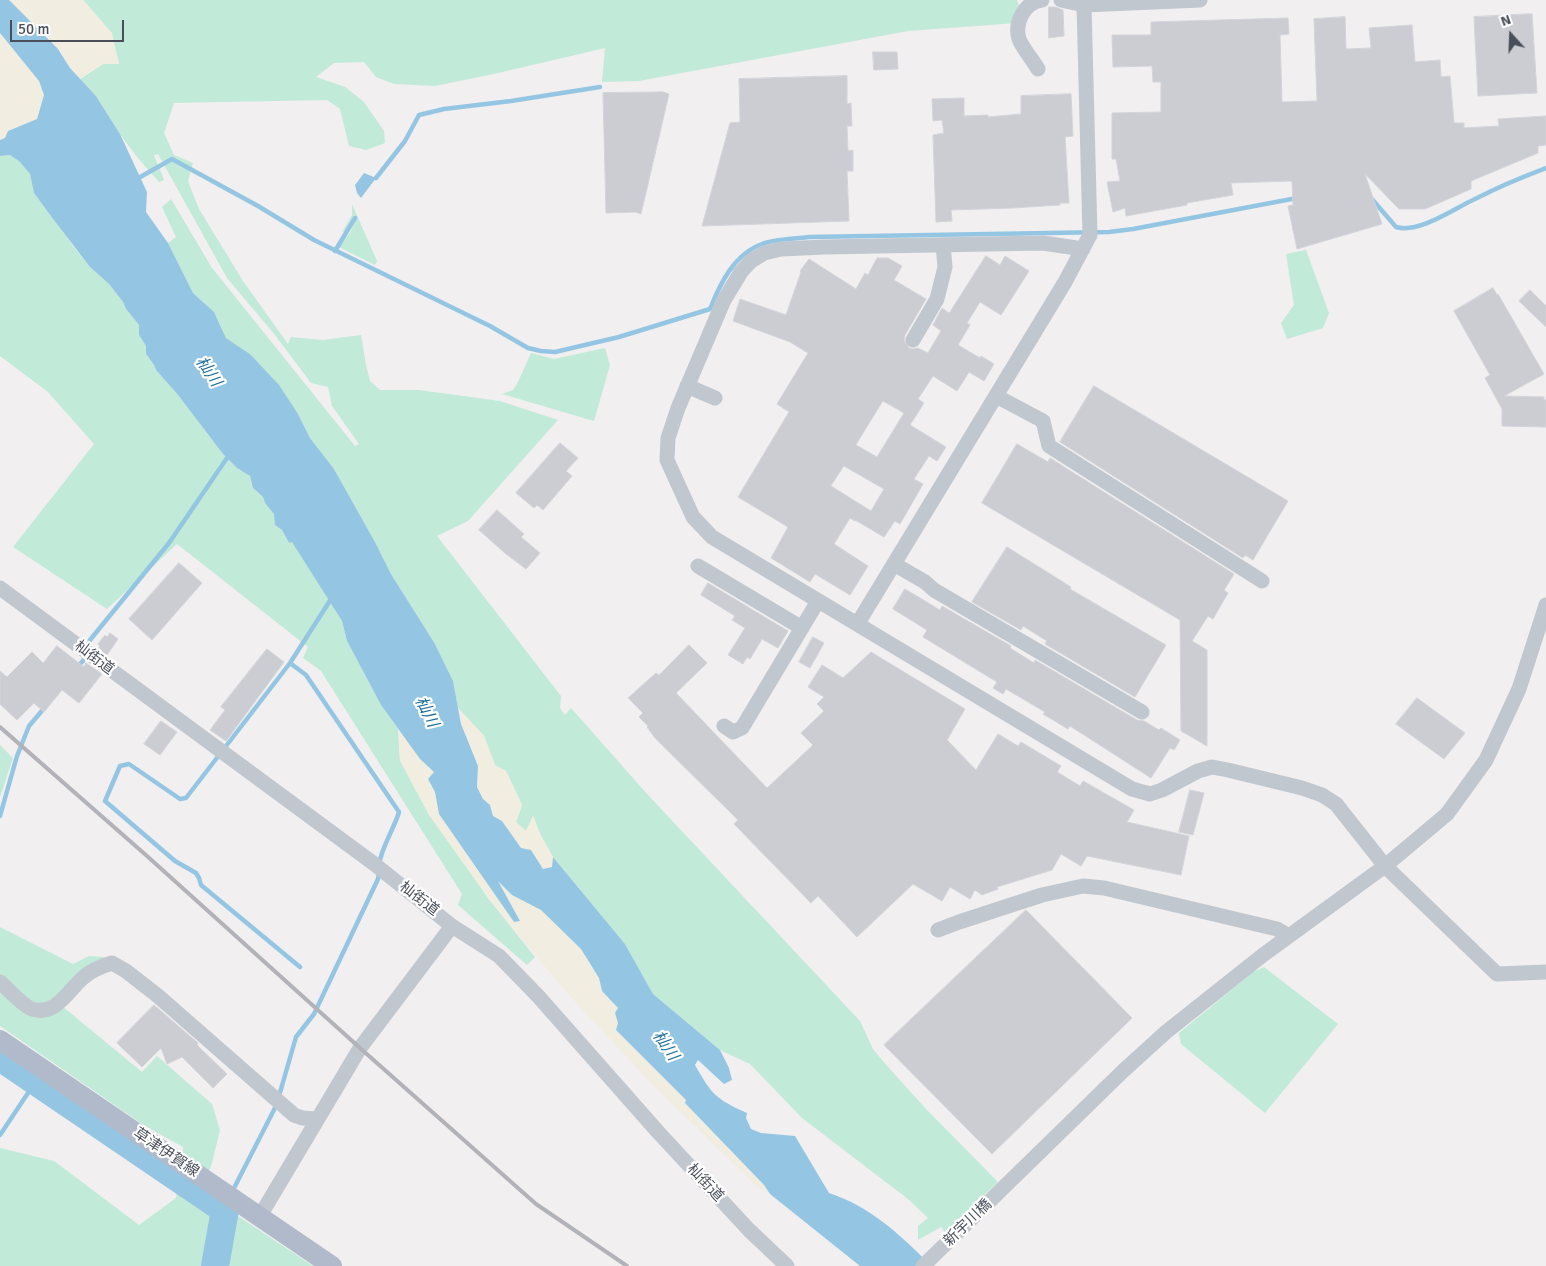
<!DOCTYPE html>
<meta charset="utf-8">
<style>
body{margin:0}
#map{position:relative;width:1546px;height:1266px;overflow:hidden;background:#f1efef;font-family:Signika,sans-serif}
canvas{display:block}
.north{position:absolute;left:1486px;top:10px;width:50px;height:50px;-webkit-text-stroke:4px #fff;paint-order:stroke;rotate:340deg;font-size:14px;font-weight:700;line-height:20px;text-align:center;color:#494f5a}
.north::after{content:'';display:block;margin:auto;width:18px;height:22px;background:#494f5a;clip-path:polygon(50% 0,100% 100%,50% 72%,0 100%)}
.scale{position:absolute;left:10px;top:20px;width:114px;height:22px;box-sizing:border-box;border:2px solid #494f5a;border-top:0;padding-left:6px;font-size:15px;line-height:18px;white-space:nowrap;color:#494f5a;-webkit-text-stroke:4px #fff;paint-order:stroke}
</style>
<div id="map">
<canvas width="1546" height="1266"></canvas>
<div class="north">N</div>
<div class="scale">50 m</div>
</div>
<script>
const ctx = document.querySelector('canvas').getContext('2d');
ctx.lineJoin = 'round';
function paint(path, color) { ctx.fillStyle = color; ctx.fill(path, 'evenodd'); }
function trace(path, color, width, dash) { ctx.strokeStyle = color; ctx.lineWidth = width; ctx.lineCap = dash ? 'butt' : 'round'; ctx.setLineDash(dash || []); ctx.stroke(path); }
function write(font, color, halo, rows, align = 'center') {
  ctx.font = font + ' Signika,"Noto Sans JP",sans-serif'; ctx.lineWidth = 4.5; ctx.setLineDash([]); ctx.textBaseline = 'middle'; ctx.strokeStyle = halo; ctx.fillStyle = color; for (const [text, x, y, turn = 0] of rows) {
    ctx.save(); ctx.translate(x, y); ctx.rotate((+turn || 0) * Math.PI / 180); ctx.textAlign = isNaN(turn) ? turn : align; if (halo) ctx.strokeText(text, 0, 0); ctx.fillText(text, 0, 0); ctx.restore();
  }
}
const green = new Path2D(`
 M83,0H1017L1021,12L1017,23L908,31L639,81L602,82L605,48L494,74L435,86L394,84L376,77L364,62L334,63L316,77L345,87L364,102L384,131L385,143L366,150L349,146L340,109L327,100L174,103L164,133L174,155L193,163L188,181L199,209L243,281L288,344L291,337L323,340L361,335L366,365L370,381L380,390H419L500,401L558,420L468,521L437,536L561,696L560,708L565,715L571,708L648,795L860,1021L873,1049L888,1067L927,1110L998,1182L945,1232L941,1227L918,1240V1226L928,1218L908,1199L802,1118L750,1064L720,1050L653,994L625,944L553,857L540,834L533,816L526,831L516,822L522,805L506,771L495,765L484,736L458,708L453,681L435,644L391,574L375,542L334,469L310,438L298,414L250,354L226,338L214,312L193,293L168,243L176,237L162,207L171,199L212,268L355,446L359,444L332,406L328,387L311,383L275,335L227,278L158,154L154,155L164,180L159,182L137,157L120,134L96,96L80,79L103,64H119L111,33Z
 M10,155L19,160L30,174L34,193L73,246L90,267L109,284L123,302L126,309L139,325V335L146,346V354L154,365L156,370L178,395L223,454L237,468L250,476L253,488L263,497L265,503L275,514V525L282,530L289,543L292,541L342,621L347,641L381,705L398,729L400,761L488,898L535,957L527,965L458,905L462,894L321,671L303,658L308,647L177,544L107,609L13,547L94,444L48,392L0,356V156Z
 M352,204L377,261L375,265L339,247L350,233L357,218L354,215L345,231L342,232L352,215Z
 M1306,250L1329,313L1323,328L1287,339L1281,323L1294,305L1286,254Z
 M605,348L610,365L594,421L502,394L513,390L518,382L531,353L554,359Z
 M0,745L13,758L0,797Z
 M0,927L73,964L89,956L104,957L62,1006L142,1072L157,1056L212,1104L220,1130L212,1163L204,1186L232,1212L313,1266H0V1148L54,1161L139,1225L176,1198L183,1147L145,1126L0,1026Z
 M1264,967L1338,1024L1265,1113L1181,1044L1179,1033L1253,972Z`);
const sand = new Path2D(`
 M9,0H83L112,33L119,64H103L80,79L70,68L58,49Z
 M0,33L39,81L44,95L37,119L8,131L5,138L0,140Z
 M458,708L484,736L495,765L506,771L522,805L516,822L526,831L532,819L533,815L540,834L553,857L552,867L543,869L531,850L521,848L502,821L493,816L490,805L483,799L477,787L478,766L461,724Z
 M398,729L420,759L434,772L428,779L435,792L439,814L514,921H519L497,879L528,902L541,910L581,949L599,978L602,991L618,1008V1023L616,1030L686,1100L685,1103L764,1185L770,1194L757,1187L651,1083L568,994L488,898L429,815L400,761Z`);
const water = new Path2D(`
 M0,0H9L58,49L70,68L96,96L120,134L147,192L146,212L168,243L193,293L214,312L226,338L250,354L279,385L298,414L310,438L334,469L375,542L391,574L435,644L453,681L461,724L478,766L477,787L483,799L490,805L493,816L502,821L521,848L531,850L543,869L552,867L553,857L625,944L653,994L720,1050L729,1068L732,1080L724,1084L698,1060L695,1065C712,1095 716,1099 747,1113L746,1118L751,1129L761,1133L795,1136L829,1193C870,1206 902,1236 931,1266H860L770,1194L764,1185L685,1103L686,1100L616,1030L618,1023L615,1013L618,1008L602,991L599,978L581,949L541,910L512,895L498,881L520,921L514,922L439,814L435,792L428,779L434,772L420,759L381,705L347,641L342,621L292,542L289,543L282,530L275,525L274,514L265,503L263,497L253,488L250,476L237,468L223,454L178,395L156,370L154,365L146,354V346L139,335V325L126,309L123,302L109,284L90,267L53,219L34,193L30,174L19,161L10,155L0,156V140L5,138L8,131L37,119L44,95L39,81L0,33Z
 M364,173L376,178L361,198L357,193L355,185Z`);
const stream = new Path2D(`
 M376,178L405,141L419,115L444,109L511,101L600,87
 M135,180L172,159L258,206L314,240L490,326L528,348L541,351L555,352L619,337L710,309C720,284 734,254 762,244C774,239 796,239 809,237L1109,232L1133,229L1297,198
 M1371,198L1396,227C1419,234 1455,208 1475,199C1498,187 1522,177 1546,168
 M335,251L355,218
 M290,663L306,675L399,812C394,829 381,848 379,865
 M77,667L83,661L90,640L169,543L229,455
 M0,816L17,756L29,726L46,706
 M300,967L201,885L199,878L196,873L175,861L105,801L120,766L129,764L180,799L186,798L290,663L333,596
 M279,1096L296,1037L314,1014L378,879L379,872
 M0,1135L36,1081
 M232,1192L277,1104`);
const river = new Path2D(`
 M0,1057L225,1210L215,1266`);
const building = new Path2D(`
 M1049,7H1055L1063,10L1064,36L1049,38Z
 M1532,14L1537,93L1478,96L1474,17Z
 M1345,17L1346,49L1371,48L1369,28L1412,25L1415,62L1440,60L1441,77L1450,76L1454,123H1464V128L1499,126L1498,119L1546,116V145L1538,146V153L1471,181V189L1425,209H1399L1365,174L1382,224L1297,249L1288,206L1293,205L1292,181L1231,183L1233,195L1187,203V205L1126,216L1125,208L1113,212L1107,182L1120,181L1116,159H1112V113L1161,112V82H1153L1152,66L1113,67L1112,35H1151V22L1288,18L1289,34L1280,35L1282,102L1317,101L1314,19Z
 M873,52H897L898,69L874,70Z
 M847,76V104L851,103L852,126H847L848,151L853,150V171H847L849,221L702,226L730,123L740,122L739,79Z
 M663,92L669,94L641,214L635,212L606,213L603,93Z
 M1071,94L1073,136L1065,137L1069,203H1060V205L1013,208L951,210L952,221L936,222L933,135L944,133L942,120L933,121L932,99L964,98V116L988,115V117L1021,114V96Z
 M986,256L1000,265L1005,256L1029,271L1001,315L980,302L967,323L970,325L958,345L980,358L981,356L994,364L984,381L969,372L957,391L933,376L918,399L924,403L910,425L946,447L937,461L929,456L914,479L923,484L900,524L895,521L884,537L855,520V521L850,518L834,544L868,566L850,595L815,574L810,582L771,558L788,527L738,497L789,412L777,404L808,353L790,342L733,321L740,299L786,315L801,272L800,271L809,259L856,289L865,273L868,275L877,258H888L902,266L894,280L926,299L905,335L904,340L909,348L913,349L918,348L928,353L941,331L933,325L942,308L949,313ZM883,401L904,413L877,457L856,445ZM844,466L884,489L871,511L831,486Z
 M1493,288L1497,295L1498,294L1544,374L1504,396L1544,397V400H1546V427L1502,426V409L1485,378L1490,375L1454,311Z
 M1530,290L1546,306V327L1519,301Z
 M1094,386L1288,501L1253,560L1245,555L1243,558L1060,442Z
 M560,443L578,458L566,471L572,476L543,510L537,505L534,508L516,493Z
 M1017,444L1048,462L1050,458L1234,574L1224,590L1228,593L1213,619L1208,616L1192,641L1207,650V746L1181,731L1180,620L982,503Z
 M497,510L524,534L521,537L540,553L526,569L506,554L479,530Z
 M1007,547L1071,587L1070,589L1166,645L1135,697L1045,644L1047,641L1023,626L1021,630L972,602Z
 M179,563L202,583L152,640L129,619Z
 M708,583L788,631L778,648L762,639L750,659L747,657L743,664L728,655L745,628L732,620L735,616L701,595Z
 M905,589L940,610L942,606L1011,646L1010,648L1034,663L1035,660L1137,720L1144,721L1159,730L1161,728L1180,740L1174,750L1170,748L1151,778L1070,726L1068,729L1043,714L1045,712L1006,689L1003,694L993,688L997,682L923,637L927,630L893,609Z
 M110,633L118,639L107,655L98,649L100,646L98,644L105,635L107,637Z
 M813,637L824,643L810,668L799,662Z
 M689,645L707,663L676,693L767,788L813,745L801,733L824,711L817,704L824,697L808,687L822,665L843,678L871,652L965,709L947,740L976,770L998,734L1018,746L1021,742L1061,766L1057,772L1080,786L1083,781L1134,810L1127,822L1189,836L1181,875L1087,856L1081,866L1061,854L1052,870L997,887L998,889L982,895L975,890L970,899L950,887L942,901L913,884L857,937L818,896L811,903L734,824L738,820L655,738L647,727L648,726L639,717L643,713L628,698L656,673L659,675Z
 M57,646L84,667L86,663L102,674L79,703L62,690L44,712L34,703L17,720L0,704V671L7,677L32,652L43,663Z
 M267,649L284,662L226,741L210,730L225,710L221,707Z
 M1417,698L1465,733L1444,759L1396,724Z
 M161,721L177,732L160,755L144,744Z
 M1190,790L1204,793L1193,835L1179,832Z
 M1026,910L1132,1018L992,1154L884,1045Z
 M154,1005L198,1043L197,1045L227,1074L213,1088L182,1057L167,1064L161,1048L142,1067L117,1043Z`);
const minor = new Path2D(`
 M1061,0L1084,5L1200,0
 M1038,69C1033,60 1023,49 1019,39C1014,22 1025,2 1042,0
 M1083,249L1043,243L824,247L781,249L764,253L751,261L741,272L724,300L678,408L668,438L667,460L693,517L712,537L1132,789L1150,794L1162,790L1198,771L1212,767L1228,770L1302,788L1322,795L1336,804L1385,866L1497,974L1546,972
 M913,340L937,299L945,267L943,245
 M687,386L715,398
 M996,396L1043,421L1049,446L1262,581
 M894,564L925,582L934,590L1142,712
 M698,566L802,628
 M0,588L373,863L452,926L499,956L538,996L658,1132L749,1230L787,1266
 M858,623L1065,282L1090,235L1084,5
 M724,726L733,732L742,728L818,601
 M938,930L959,922L1042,895L1083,886L1104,888L1277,929L1289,936
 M0,982C8,989 23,1006 32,1009C56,1017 69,989 84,977C92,970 102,966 112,963L126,971L158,996L294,1115L302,1118L317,1119
 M260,1216L360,1048L452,926
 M923,1266L1122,1072L1166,1032L1263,955L1385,866L1447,814L1486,760L1519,689L1546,605`);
const major = new Path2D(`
 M0,1040L332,1266`);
const rail = new Path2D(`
 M0,727L147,856L360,1048L536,1204L627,1266`);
const streetNames = [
 ["杣街道",94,658,37],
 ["杣街道",419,899,38],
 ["草津伊賀線",166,1153,34],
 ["杣街道",705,1183,47],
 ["新宇川橋",968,1223,-44]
];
const waterNames = [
 ["杣川",208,372,56],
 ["杣川",426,712,63],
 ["杣川",665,1046,56]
];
paint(green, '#c2ead8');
paint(sand, '#f1eee1');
paint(water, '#94c6e3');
trace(stream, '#94c6e3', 4.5);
trace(river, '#94c6e3', 28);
paint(building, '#cccdd3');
trace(building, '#d3d4da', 1);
trace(minor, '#c1c7cf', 15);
trace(major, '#b1bacb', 20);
trace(rail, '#b2b3b8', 4);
write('15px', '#494f5a', '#fff', streetNames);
write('italic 16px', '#1b6d9b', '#fff', waterNames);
</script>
